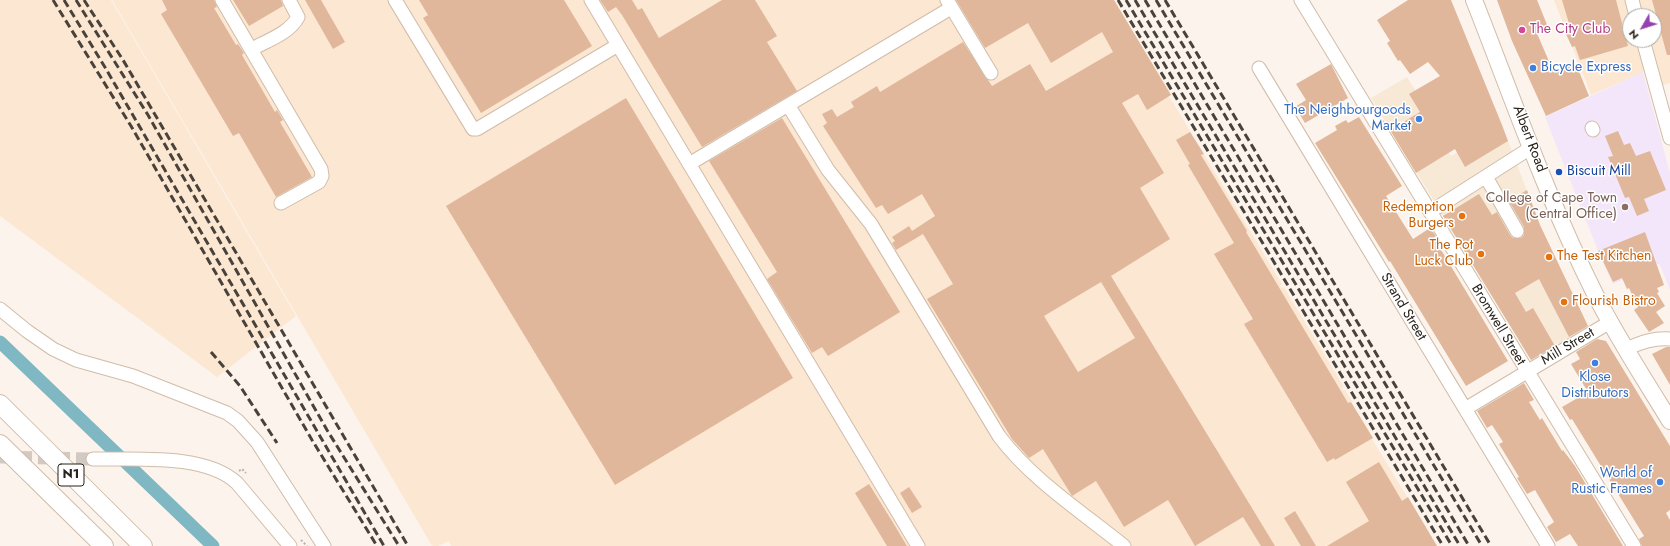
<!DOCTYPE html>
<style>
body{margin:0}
#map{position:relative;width:1670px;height:546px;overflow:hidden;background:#fcf4ec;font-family:Jost,sans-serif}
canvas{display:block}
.north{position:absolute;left:1622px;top:8px;width:40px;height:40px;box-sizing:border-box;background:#fff;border:1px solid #a9a7a3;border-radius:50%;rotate:231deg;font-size:11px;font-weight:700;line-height:16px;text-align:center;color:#29221a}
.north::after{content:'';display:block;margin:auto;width:14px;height:18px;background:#9541af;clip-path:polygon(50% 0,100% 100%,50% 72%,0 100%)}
</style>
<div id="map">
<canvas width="1670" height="546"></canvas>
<div class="north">N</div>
</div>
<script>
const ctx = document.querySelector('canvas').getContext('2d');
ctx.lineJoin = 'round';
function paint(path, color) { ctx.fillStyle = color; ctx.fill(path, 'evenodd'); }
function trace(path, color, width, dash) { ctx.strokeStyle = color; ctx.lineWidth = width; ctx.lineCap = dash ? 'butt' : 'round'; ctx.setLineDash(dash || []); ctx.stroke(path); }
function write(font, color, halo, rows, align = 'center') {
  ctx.font = font + ' Jost,sans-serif'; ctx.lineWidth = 3; ctx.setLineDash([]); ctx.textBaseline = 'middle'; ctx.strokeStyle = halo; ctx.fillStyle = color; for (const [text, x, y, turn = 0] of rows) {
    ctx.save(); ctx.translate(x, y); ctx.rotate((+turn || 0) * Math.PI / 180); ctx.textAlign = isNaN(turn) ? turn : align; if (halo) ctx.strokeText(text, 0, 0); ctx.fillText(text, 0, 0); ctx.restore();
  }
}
const commercial = new Path2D(`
 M1407,77L1426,108L1451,156L1502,125L1540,225L1588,326L1531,360L1371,98Z`);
const built = new Path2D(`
 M0,0H111L296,316L217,377L0,216Z
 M112,0H1114L1171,95L1169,96L1282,284L1280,286L1282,288L1284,287L1344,387L1342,388L1343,390H1345L1352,401L1351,402L1372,439L1437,546H451L449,541L438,546H432Z
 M1554,0H1670V83L1656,87L1651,69L1591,95ZM1630,16H1654V40H1630Z`);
const education = new Path2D(`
 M1643,72L1670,173V290L1660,265L1658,264L1613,284L1598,251L1545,117Z`);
const canal = new Path2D(`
 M0,342L213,546`);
const building = new Path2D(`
 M162,0H214L217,7L214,8L236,45L238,44L244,53L242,55L275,112L277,110L283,120L280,122L312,177L276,197L239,133L233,136L161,14L167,10Z
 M233,0H281L283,6L249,26Z
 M305,0H321L345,42L333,49Z
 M419,0H564L592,46L481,113L423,18L428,15Z
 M600,0H632L638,10L642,8L659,38L722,0H755L777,36L767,42L797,91L702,147L622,15L616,7L608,12Z
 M956,0H1114L1171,95L1147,110L1138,94L1122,103L1164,173L1140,188L1170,239L1111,276L1275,546H1261L1243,517L1195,546L1168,500L1124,527L1096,481L1072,496L1043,449L1029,458L1012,439L927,299L953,284L923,234L896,250L892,243L895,241L892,237L909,226L912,231L935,216L922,194L888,214L882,205L876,208L823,126L827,123L822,114L832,109L837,117L854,107L851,102L877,86L880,92L963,42L992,86L1030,64L1046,91L1113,52L1102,32L1051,63L1028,23L985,48ZM1101,282L1135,338L1078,372L1044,316Z
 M1408,0H1451L1502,125L1508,141L1465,167L1455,149L1416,173L1390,130L1420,112L1409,94L1440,76L1428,62L1410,74L1400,60L1398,61L1387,43L1390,41L1377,20Z
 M1497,0H1537L1548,27L1536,31L1554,73L1576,64L1589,96L1546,116L1512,41Z
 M1562,0H1616L1628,46L1580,60L1575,46L1572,47L1565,32L1571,30Z
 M1652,0H1670V55H1667Z
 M1331,64L1348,98L1305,123L1295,107L1306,100L1296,84Z
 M626,98L793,378L615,485L446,206Z
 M1359,117L1402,186L1386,196L1413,239L1430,228L1436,236L1434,238L1508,361L1466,386L1390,261L1389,262L1315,143L1337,130L1335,126L1346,120L1348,123Z
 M782,118L900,312L828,356L822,347L812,353L767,279L777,272L709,161Z
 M1618,131L1624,145L1630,143L1636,156L1650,151L1666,190L1644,199L1649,211L1637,216L1629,197L1625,198L1608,157L1613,156L1605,136Z
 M1190,132L1204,154L1201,155L1247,231L1246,232L1348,403L1351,402L1373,438L1335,460L1334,458L1327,462L1244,324L1253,319L1214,254L1234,243L1188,165L1190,164L1176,140Z
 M1527,190L1540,225L1588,326L1569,337L1539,279L1515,293L1526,312L1533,308L1555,346L1531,360L1443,216L1479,194L1492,215L1497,212L1510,235L1513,238H1521L1524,235V227L1509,201Z
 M1645,232L1664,285L1657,288L1659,292L1657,293L1665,306L1656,312L1664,323L1649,332L1634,310L1638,307L1629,288L1627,289L1622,278L1613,282L1598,251Z
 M1597,339L1606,341L1670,446V510L1666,513L1670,520V546H1642L1639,539L1644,536L1572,419L1570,420L1562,407L1588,392L1571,364L1580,359L1576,352Z
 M1666,347H1670V385L1652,354Z
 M1524,383L1534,400L1529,402L1540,420L1542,418L1562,451L1563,450L1575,466L1623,546H1578L1570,534L1556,542L1547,527L1554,522L1535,490L1527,494L1517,478L1519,477L1499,444L1503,442L1492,425L1487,428L1477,411Z
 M1379,462L1402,501L1408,497L1437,546H1327L1369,521L1346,482Z
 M869,484L892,521L907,546H887L855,493Z
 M909,487L922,507L912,513L900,493Z
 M1295,511L1316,546H1301L1284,518Z`);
const minorTunnel = new Path2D(`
 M0,457L93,459`);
const path = new Path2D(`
 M239,471L242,469L246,473
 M301,540L307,546`);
const minor = new Path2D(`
 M222,0L321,169L322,176L319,182L281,203
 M395,0L473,129H477L618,45
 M591,0L918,546
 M947,0L991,73
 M1301,0L1634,546
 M1632,0L1636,16
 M1643,40L1670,138
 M252,49C266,41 290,33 298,17L289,0
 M1259,68L1548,546
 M788,105L828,170L871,224L999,436C1031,479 1082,512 1124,546
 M1592,128L1593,130
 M689,164L951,8
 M1486,177L1517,231
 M1438,207L1532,147
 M0,309L27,331L53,349L76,360L133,376L227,413L238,421L257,442L324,546
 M1626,349C1642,342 1653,338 1670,339
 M1465,409L1610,322
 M93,459C135,460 205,453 237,483L290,546`);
const major = new Path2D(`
 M1474,0C1513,99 1548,201 1596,296C1618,339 1645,380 1670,421`);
const highway = new Path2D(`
 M0,404L143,546
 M0,444L104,546`);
const rail = new Path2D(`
 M53,0L131,126L312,440L377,546
 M64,0L106,69L384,546
 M76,0L148,115L327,430L399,546
 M84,0L123,60L408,546
 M1118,0L1443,546
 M1126,0L1452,546
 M1135,0L1460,546
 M1145,0L1469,546
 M1156,0L1482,546
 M1165,0L1491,546
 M211,352L240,386L277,443`);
const markers = [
 [1522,30,4,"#d1479c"],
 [1533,68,4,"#3f7fe0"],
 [1419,119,4,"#3f7fe0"],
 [1559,172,4,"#1a4fb4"],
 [1625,207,4,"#8d6e63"],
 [1462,216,4,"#e8710a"],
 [1481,254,4,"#e8710a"],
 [1549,257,4,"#e8710a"],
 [1564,302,4,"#e8710a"],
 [1595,363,4,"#3f7fe0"],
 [1660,482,4,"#3f7fe0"]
];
const shields = [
 [71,475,26]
];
const shieldNames = [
 ["N1",71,475]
];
const hotelNames = [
 ["The City Club",1530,30]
];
const shopNames = [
 ["Bicycle Express",1541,68,"left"],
 ["The Neighbourgoods",1411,111],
 ["Market",1411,127],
 ["Klose",1595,378,"center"],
 ["Distributors",1595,394,"center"],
 ["World of",1652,474],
 ["Rustic Frames",1652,490]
];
const streetNames = [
 ["Albert Road",1529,139,69],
 ["Strand Street",1403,307,59],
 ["Bromwell Street",1498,325,59],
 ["Mill Street",1568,347,-31]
];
const transitNames = [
 ["Biscuit Mill",1567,172]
];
const educationNames = [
 ["College of Cape Town",1617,199],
 ["(Central Office)",1617,215]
];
const foodNames = [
 ["Redemption",1454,208],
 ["Burgers",1454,224],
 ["The Pot",1473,246],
 ["Luck Club",1473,262],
 ["The Test Kitchen",1557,257,"left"],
 ["Flourish Bistro",1572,302,"left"]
];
paint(commercial, '#f7e9d6');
paint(built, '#fce7d2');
paint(education, '#f3e6fa');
trace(canal, '#7fb7c3', 13);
paint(building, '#e0b79b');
trace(minorTunnel, '#d2cac2', 13, [13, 6]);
trace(minor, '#d0bca9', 15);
trace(major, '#d0bca9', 18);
trace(highway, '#d0bca9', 20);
trace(path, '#bbb3ab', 2, [2, 2]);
trace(minor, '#fff', 13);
trace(major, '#fff', 16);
trace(highway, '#fff', 18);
trace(rail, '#49423a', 3, [8, 4]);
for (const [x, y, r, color] of markers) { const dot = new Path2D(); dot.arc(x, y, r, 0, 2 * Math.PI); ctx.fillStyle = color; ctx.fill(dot); trace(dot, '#fff', 1.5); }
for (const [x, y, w] of shields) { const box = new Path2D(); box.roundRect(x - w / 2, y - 11, w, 22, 3); ctx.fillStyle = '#fff'; ctx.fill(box); trace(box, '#29221a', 1); }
write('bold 13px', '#29221a', null, shieldNames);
write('14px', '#b23c85', '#fff', hotelNames, 'left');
write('14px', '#366cbe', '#fff', shopNames, 'right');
write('14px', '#29221a', '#fff', streetNames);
write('14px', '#164399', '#fff', transitNames, 'left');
write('14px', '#785e54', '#fff', educationNames, 'right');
write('14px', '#c56008', '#fff', foodNames, 'right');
</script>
